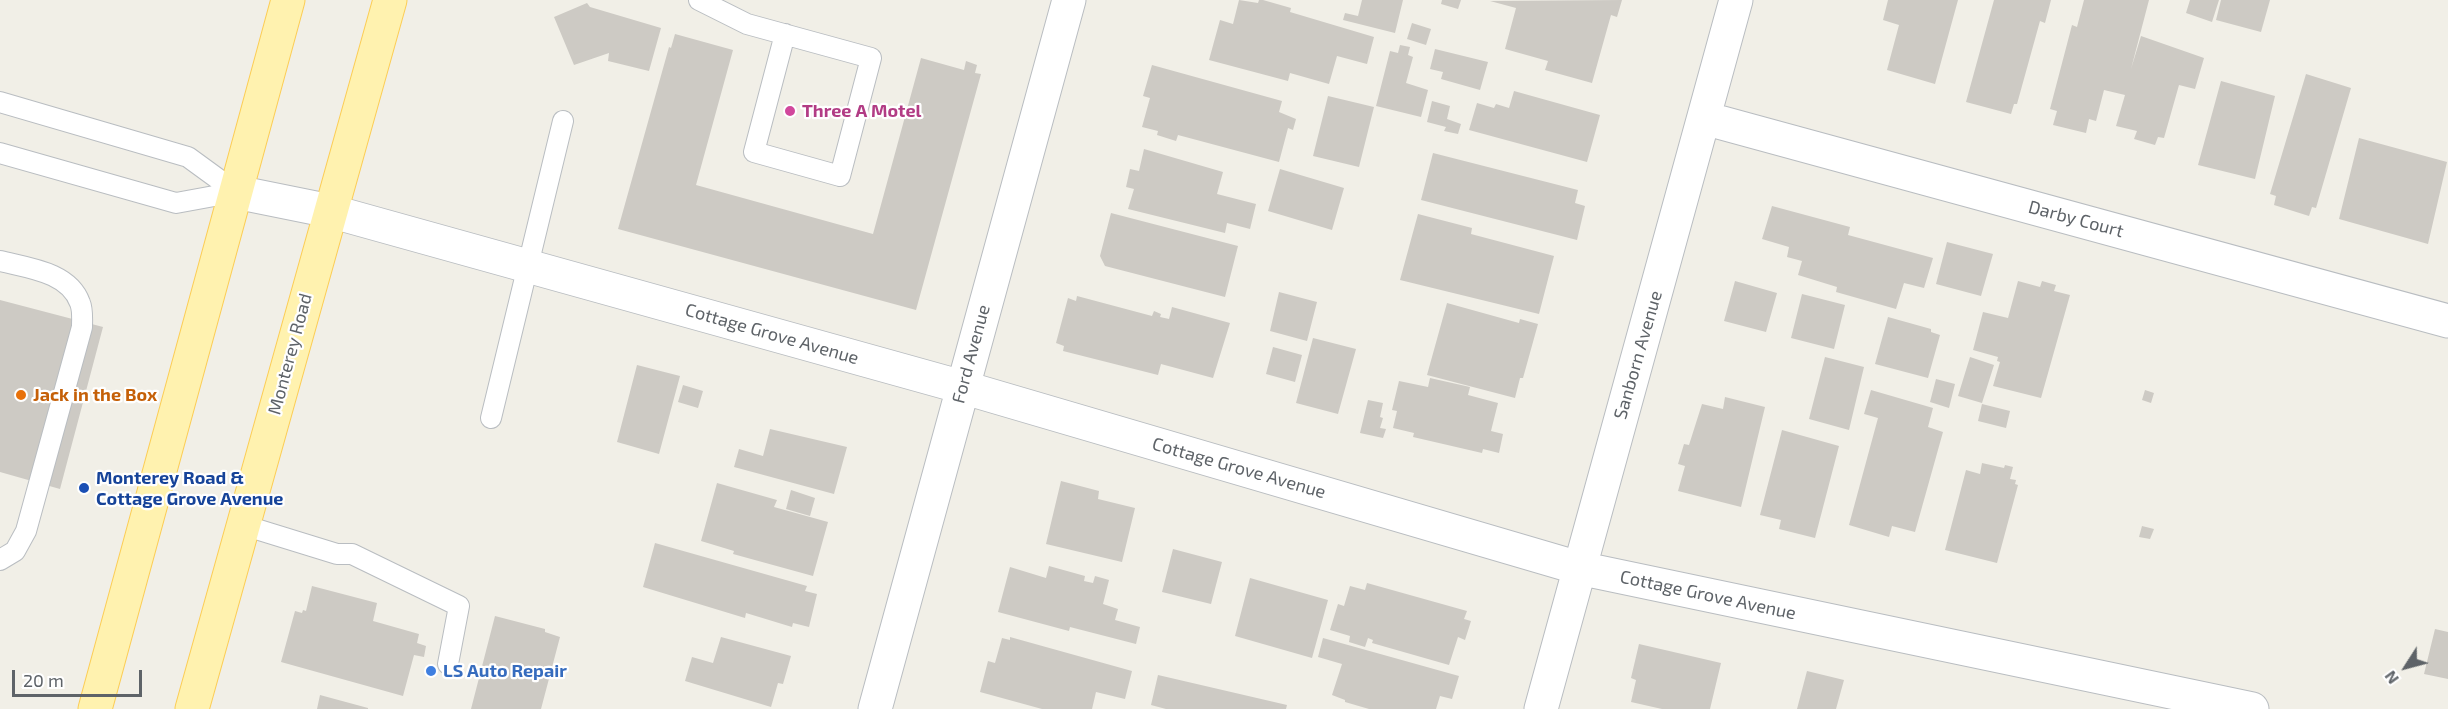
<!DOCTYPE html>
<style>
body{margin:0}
#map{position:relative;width:2448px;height:709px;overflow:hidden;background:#f1efe7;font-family:"Exo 2",sans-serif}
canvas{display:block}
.north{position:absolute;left:2376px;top:637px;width:60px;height:60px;-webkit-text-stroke:4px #fff;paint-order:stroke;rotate:234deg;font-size:16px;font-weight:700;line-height:24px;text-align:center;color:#5e6368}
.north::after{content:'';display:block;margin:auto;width:21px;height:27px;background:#5e6368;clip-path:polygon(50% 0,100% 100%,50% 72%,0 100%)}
.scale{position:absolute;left:12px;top:670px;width:130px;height:27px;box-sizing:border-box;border:3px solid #5e6368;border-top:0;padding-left:8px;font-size:18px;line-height:21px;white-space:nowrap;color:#5e6368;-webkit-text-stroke:4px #fff;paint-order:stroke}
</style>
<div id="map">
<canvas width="2448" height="709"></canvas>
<div class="north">N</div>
<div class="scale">20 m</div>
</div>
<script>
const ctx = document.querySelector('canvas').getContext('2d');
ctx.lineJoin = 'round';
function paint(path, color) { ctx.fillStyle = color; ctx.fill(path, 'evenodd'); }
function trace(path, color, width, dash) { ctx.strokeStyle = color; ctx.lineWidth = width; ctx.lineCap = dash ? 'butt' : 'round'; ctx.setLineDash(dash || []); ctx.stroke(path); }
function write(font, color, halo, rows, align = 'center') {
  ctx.font = font + ' "Exo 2",sans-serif'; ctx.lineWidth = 4.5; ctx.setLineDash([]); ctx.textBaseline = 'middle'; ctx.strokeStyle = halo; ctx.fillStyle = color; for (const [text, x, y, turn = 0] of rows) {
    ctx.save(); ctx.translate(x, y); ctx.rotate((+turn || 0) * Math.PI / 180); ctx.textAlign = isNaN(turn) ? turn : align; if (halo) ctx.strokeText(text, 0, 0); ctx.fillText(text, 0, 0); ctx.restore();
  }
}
const building = new Path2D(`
 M1239,0L1258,3L1259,0H1263L1291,8L1290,12L1374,37L1367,64L1337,56L1329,84L1290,73L1288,81L1209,60L1220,20L1233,24Z
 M1362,0H1403L1395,33L1343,20L1345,13L1358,16Z
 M1442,0H1461L1458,9L1441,4Z
 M1622,0L1617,17L1611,15L1592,83L1545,70L1548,61L1505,49L1516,8L1490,1Z
 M1888,0H1958L1935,84L1887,70L1899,25L1883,20Z
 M1994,0H2051L2045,23L2040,21L2017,104H2014L2011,114L1966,102Z
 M2084,0H2149L2131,69L2141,36L2204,58L2195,89L2179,85L2164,138L2158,137L2155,145L2134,139L2137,131L2116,126L2125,95L2104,90L2096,121L2089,119L2086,133L2053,125L2057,111L2050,109L2072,25L2077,27Z
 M2190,0H2219L2212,22L2186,13Z
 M2221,0H2270L2261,32L2216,20Z
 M587,3L590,7L661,28L649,71L608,61L609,53L574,65L554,17Z
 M1412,23L1431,29L1426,45L1407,39Z
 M675,34L733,50L696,185L873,234L921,58L964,70L966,61L977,65L975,73L981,74L916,310L618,229L669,47L671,48Z
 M1400,45L1410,47L1408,55L1413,57L1406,83L1428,90L1421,117L1376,106L1390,51L1398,53Z
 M1435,49L1488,62L1480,90L1441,79L1443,72L1430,69Z
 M1152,65L1282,101L1279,112L1296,119L1293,130L1288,128L1279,162L1178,135L1176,141L1157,135L1158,131L1142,127L1150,98L1143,96Z
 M2306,74L2351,88L2316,208L2312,207L2309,216L2274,205L2276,196L2270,194Z
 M2221,81L2275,96L2255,179L2198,165Z
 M1514,91L1600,115L1587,162L1469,130L1477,103L1494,108L1496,104L1509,108Z
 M1328,96L1374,107L1359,167L1313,156Z
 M1432,101L1450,106L1447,119L1461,124L1458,134L1444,131L1446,127L1427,122Z
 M2359,138L2447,162L2428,244L2339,219Z
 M1144,149L1223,172L1217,194L1256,204L1250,229L1227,223L1225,233L1128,209L1134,189L1126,187L1130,169L1139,171Z
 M1433,153L1578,190L1575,203L1585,206L1577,240L1421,200Z
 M1280,169L1344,188L1332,230L1268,211Z
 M1772,206L1850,227L1848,235L1933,258L1924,288L1904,283L1896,309L1836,292L1837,287L1798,275L1802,261L1787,257L1789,247L1762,239Z
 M1111,213L1238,246L1225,297L1105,266L1100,256Z
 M1418,214L1472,228L1471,234L1554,256L1539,314L1400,280Z
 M1947,242L1993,254L1981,296L1936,284Z
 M1735,281L1777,293L1766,332L1724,321Z
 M2018,281L2040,287L2042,281L2056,285L2054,291L2070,295L2041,398L1993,386L2000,362L1997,361L1998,357L1973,350L1983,312L2008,318Z
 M1279,292L1317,302L1307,341L1270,331Z
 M1802,294L1845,305L1834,349L1791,338Z
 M1077,296L1152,316L1154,311L1161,314L1160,317L1169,319L1172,307L1230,323L1213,378L1161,364L1158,375L1063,351L1064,346L1056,343L1068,298L1076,301Z
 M0,300L103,327L60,489L0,472Z
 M1447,303L1519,323L1520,319L1538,324L1523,378H1520L1515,398L1427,375Z
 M1888,317L1931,329V332L1940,335L1928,378L1875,364Z
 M1313,338L1356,349L1338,414L1296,403Z
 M1273,347L1302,355L1295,382L1266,374Z
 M1825,357L1864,367L1849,430L1809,419Z
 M1970,357L1994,365L1982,403L1958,396Z
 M637,365L680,376L659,454L617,442Z
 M1430,378L1470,387L1468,395L1498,403L1491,431L1503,434L1499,453L1483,449L1482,453L1413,437L1414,433L1393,428L1397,411L1392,410L1399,381L1428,387Z
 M1936,379L1955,384L1949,408L1930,402Z
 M683,385L703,391L698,408L678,402Z
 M1871,390L1933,408L1928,427L1943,432L1915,532L1892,526L1889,537L1849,525L1878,418L1864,414Z
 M2145,390L2154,393L2151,403L2142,400Z
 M1725,397L1765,407L1741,507L1678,491L1685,466L1678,464L1684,444L1689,445L1702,404L1723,409Z
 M1368,400L1383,403L1380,417L1383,418L1380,428L1386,429L1383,438L1360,433Z
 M1982,404L2010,411L2006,428L1978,421Z
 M770,429L847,447L834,494L734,467L739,449L763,456Z
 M1782,430L1839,446L1815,538L1779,529L1781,520L1760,515Z
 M1982,463L2004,468L2005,465L2013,467L2010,479L2016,480L2015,484L2018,485L1997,563L1945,550L1966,470L1980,474Z
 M1061,481L1099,491L1098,499L1135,508L1122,562L1046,544Z
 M717,483L777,500L774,507L828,522L813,576L733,554L734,551L701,541Z
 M791,490L815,498L810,516L786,509Z
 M2142,526L2154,529L2150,539L2139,537Z
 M655,543L807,586L805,591L817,594L809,627L793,623L792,627L746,613L745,618L643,587Z
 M1173,549L1222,562L1211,604L1162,592Z
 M1049,566L1085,576L1084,581L1093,583L1095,576L1109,580L1103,604L1118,609L1115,620L1140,627L1136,644L1070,627L1069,631L998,612L1010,567L1046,578Z
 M1250,578L1328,600L1312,658L1235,636Z
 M1367,583L1467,611L1464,619L1471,621L1465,640L1458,637L1449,665L1372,643L1373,640L1368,638L1365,647L1349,642L1350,636L1330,630L1338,604L1344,606L1350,586L1365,590Z
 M312,586L377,603L373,621L419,634L417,643L426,646L424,657L414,655L403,696L281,662L295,611L302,613L303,610L306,611Z
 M495,616L545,629V632L560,637L541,709H471Z
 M2435,629L2448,632V679L2424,674Z
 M721,637L791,656L783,684L778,683L771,707L685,681L692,657L713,663Z
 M1010,637L1132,671L1125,699L1096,692L1092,709H1042L980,692L988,661L995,663L1002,638L1010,640Z
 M1323,638L1459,676L1452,699L1440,696L1436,709H1369L1345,702V700L1332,695L1342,664L1318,657Z
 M1639,644L1721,663L1710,709H1662L1631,702L1636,680L1631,678Z
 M1807,671L1844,680L1836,709H1797Z
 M1158,675L1287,705L1286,709H1166L1151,705Z
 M320,695L368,708V709H317Z`);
const service = new Path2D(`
 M699,0L747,24L871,58L840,176L754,152L785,34
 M0,102L188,157L236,192
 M0,153L176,203L236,192
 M0,261C28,268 69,272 80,303C83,310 82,320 82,327L26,531L15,551L0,560
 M491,418L563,121
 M243,525L337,554H352L459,606L448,664`);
const minor = new Path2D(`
 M1704,118L2448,321
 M236,192L330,211L962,387L1579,568L2252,709
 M875,709L1069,0
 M1541,709L1736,0`);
const primary = new Path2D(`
 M95,709L288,0
 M192,709L390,0`);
const markers = [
 [790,111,6,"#d1479c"],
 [21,395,6,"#e8710a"],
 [84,488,6,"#1a4fb4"],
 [431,671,6,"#3f7fe0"]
];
const hotelNames = [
 ["Three A Motel",802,111]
];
const streetNames = [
 ["Darby Court",2076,219,15],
 ["Cottage Grove Avenue",772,334,16],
 ["Monterey Road",290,354,-75],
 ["Ford Avenue",971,354,-75],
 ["Sanborn Avenue",1638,355,-74],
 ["Cottage Grove Avenue",1239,468,16],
 ["Cottage Grove Avenue",1708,595,12]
];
const foodNames = [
 ["Jack in the Box",33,395]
];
const transitNames = [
 ["Monterey Road &",96,478],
 ["Cottage Grove Avenue",96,499]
];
const shopNames = [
 ["LS Auto Repair",443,671]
];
paint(building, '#cdcac4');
trace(service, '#b9bdc1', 22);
trace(minor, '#b9bdc1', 35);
trace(primary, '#fccd55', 35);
trace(service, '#fff', 20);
trace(minor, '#fff', 33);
trace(primary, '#fff2af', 33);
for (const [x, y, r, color] of markers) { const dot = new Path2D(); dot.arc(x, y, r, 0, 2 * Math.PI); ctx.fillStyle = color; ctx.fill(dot); trace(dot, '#fff', 2); }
write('bold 18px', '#b23c85', '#fff', hotelNames, 'left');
write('18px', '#5e6368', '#fff', streetNames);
write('bold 18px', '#c56008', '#fff', foodNames, 'left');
write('bold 18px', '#164399', '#fff', transitNames, 'left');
write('bold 18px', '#366cbe', '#fff', shopNames, 'left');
</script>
